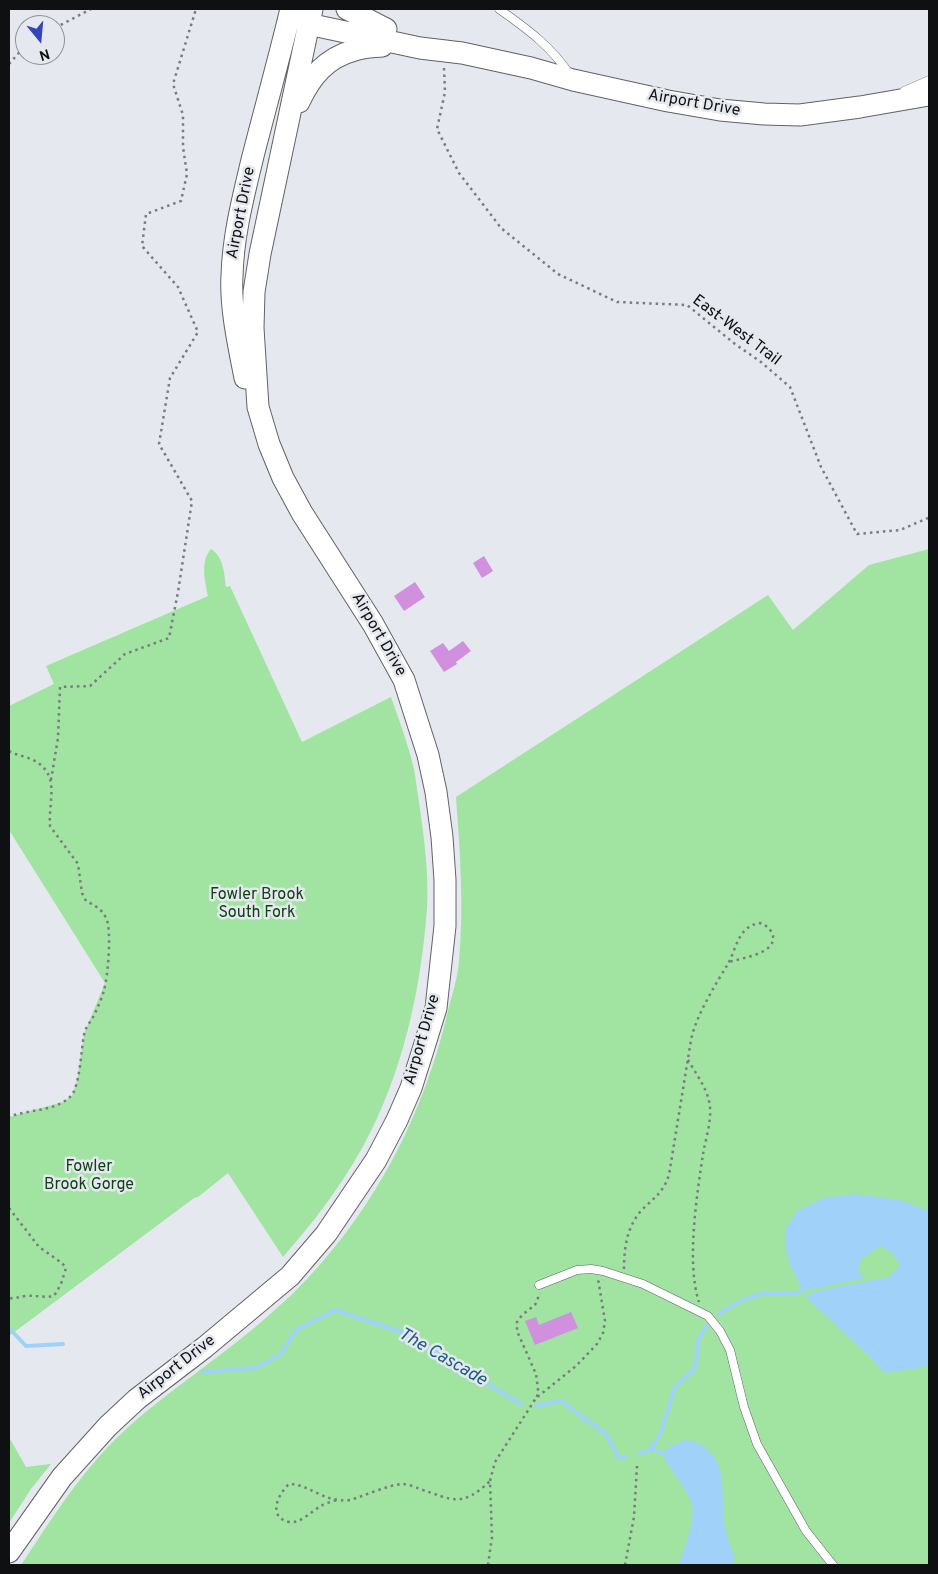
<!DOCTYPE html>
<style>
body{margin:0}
#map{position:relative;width:938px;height:1574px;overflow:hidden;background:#e5e8ee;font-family:Overpass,sans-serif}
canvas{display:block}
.frame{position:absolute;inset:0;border:10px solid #0f1012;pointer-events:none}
.north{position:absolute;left:15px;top:15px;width:50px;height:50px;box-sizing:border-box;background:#e5e8ee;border:1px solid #8f9296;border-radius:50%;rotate:163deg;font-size:14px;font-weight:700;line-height:20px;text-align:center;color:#0f1012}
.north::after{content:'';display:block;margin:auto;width:18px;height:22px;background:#3346b8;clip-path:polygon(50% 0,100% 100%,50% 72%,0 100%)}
</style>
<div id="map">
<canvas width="938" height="1574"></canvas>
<div class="frame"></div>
<div class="north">N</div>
</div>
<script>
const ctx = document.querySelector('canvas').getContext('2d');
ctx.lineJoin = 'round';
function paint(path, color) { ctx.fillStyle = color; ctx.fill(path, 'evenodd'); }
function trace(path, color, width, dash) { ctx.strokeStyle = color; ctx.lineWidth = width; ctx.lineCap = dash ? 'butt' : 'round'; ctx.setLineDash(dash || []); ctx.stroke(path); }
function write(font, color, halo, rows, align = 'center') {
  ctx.font = font + ' Overpass,sans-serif'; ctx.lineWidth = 5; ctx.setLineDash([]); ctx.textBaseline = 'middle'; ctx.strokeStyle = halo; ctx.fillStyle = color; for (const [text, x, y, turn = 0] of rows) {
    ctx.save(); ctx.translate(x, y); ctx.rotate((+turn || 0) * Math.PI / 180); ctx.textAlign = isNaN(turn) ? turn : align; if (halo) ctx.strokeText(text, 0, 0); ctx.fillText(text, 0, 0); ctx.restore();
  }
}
const green = new Path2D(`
 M211,549C224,557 224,574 226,587L230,586L302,742L391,697C399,720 408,744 414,769C416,780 417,791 419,802C424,837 429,873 427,908C421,991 402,1077 361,1150C339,1189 312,1224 283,1257L228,1173L198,1197L194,1198L9,1336V1117L63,1102L72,1096L77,1081L84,1034L105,983L9,830V706L54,684L46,666L208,596C205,582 200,561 211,549Z
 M929,549V1565H21C45,1529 68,1492 97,1459C135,1415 184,1383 229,1348C246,1335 263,1321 279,1306C289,1298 297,1289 306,1280C377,1205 425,1111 448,1011C452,994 458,977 459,961C464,906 460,851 456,797L768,595L793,630L869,565Z
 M9,1437L26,1467L51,1464L31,1489L9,1523Z`);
const water = new Path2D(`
 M855,1194L900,1200L929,1211V1364L920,1368L885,1373L869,1356L805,1296L821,1290L890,1277L900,1265L892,1253L880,1246L861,1259L858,1271L865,1278L803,1291L791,1267L785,1247L786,1228L797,1211L824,1198Z
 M686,1440C694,1441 700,1443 707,1449C730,1470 719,1501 725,1527C727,1537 731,1548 735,1557L731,1565H678C685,1547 699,1515 689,1497C682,1482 669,1470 663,1454L670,1446Z`);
const stream = new Path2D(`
 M719,1314C735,1303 752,1294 771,1293C783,1293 793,1295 803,1291
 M9,1328L26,1346L63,1344
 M203,1372L255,1368L280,1355L296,1330L335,1310L402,1332L521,1404
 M537,1406L559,1401H562L578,1414L605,1433L619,1457H625
 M650,1449L660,1435L675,1387L695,1368L699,1337L707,1326
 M639,1453L654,1449L668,1455`);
const building = new Path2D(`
 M484,556L493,571L482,578L473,563Z
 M415,582L425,597L404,611L394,596Z
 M463,641L471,651L456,662L457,664L444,672L430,651L443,643L449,651Z
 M571,1312L578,1328L535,1345L525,1321L536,1317L539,1325Z`);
const path = new Path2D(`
 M55,28L91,9
 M9,64L25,46
 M444,68L445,92L437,129L459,173L501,228L558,274L617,302L687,305L735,344L761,362L790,387L821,467L857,534L900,530L928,518L929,514
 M9,751C16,755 24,756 31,759C62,773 48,800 50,826L78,864L82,893L86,901C94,905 102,909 106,918C112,929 108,977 104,990C102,998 98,1007 94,1015C91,1022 85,1027 84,1035C81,1050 80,1088 70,1097C54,1112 28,1109 9,1117
 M51,780L58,738L60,687L90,686L125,654L169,638L178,592L192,501L159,444L170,378L198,332L178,287L142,246L146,214L181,201L187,174L183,147V115L173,84L196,9
 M688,1060C695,1072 706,1087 709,1101C713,1117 706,1137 703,1154C697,1194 686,1264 699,1302
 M9,1208L39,1247L62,1263L66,1268L61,1284L54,1296C43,1298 35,1295 25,1296C19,1297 15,1299 9,1298
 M624,1269C624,1248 627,1228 640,1212C653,1198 662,1195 669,1175L691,1040C696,1015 716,984 729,962C737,946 739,926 760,923C766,925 771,929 773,936C776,954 741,958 729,962
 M537,1397L538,1389L536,1374L517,1331V1322L522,1315L535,1305L540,1293
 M336,1500C331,1502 325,1503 321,1506C311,1511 301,1524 289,1522C267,1517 278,1494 289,1484C310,1484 323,1503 350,1500C364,1496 388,1485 402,1484C408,1484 415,1487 420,1489C453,1500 462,1508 490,1481
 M488,1565L492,1537L490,1481L495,1462L536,1398L576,1366L597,1344L603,1333L605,1321L598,1279
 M625,1565L634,1517L637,1466`);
const service = new Path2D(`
 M499,9C526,28 552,47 570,75
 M904,91L929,80
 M539,1285L577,1270L591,1269L603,1271L643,1284L708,1316L720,1331L730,1350L744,1407L757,1444L806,1531L833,1565`);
const secondary = new Path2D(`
 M347,9L386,29
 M290,13L308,24L420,48L462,53L531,68L573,80L668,101L720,110L764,114L800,115L860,107L929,95
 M299,102C311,76 326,58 355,50C363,47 373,47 382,46
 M245,378C239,347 230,307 232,276C233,236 243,198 252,160C265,109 279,59 291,9
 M9,1552L62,1477L108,1426L137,1399L205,1347L290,1276L326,1234L376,1160L397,1120L411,1088L423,1050L436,1008L445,926V880L442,837L436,792L428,755L404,680L373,624L302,513L283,478L269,444L258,407L253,328L254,292L260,254L312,9`);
const streetNames = [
 ["Airport Drive",694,104,10],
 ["Airport Drive",242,213,-79],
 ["East-West Trail",736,331,37],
 ["Airport Drive",378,635,60],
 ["Airport Drive",423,1040,-74],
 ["Airport Drive",177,1368,-38]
];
const parkNames = [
 ["Fowler Brook",257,896],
 ["South Fork",257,914],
 ["Fowler",89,1168],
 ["Brook Gorge",89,1186]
];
const waterNames = [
 ["The Cascade",442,1358,30]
];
paint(green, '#a1e3a1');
paint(water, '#a0d1f9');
trace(stream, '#a0d1f9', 4);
paint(building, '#d090dd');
trace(service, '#606267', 9);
trace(secondary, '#606267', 23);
trace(path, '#797b7f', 2.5, [2.5, 4]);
trace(service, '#fff', 8);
trace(secondary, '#fff', 21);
write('16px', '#0f1012', '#e5e8ee', streetNames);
write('16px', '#0e4212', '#e5e8ee', parkNames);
write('italic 18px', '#1b5b86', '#e5e8ee', waterNames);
</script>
